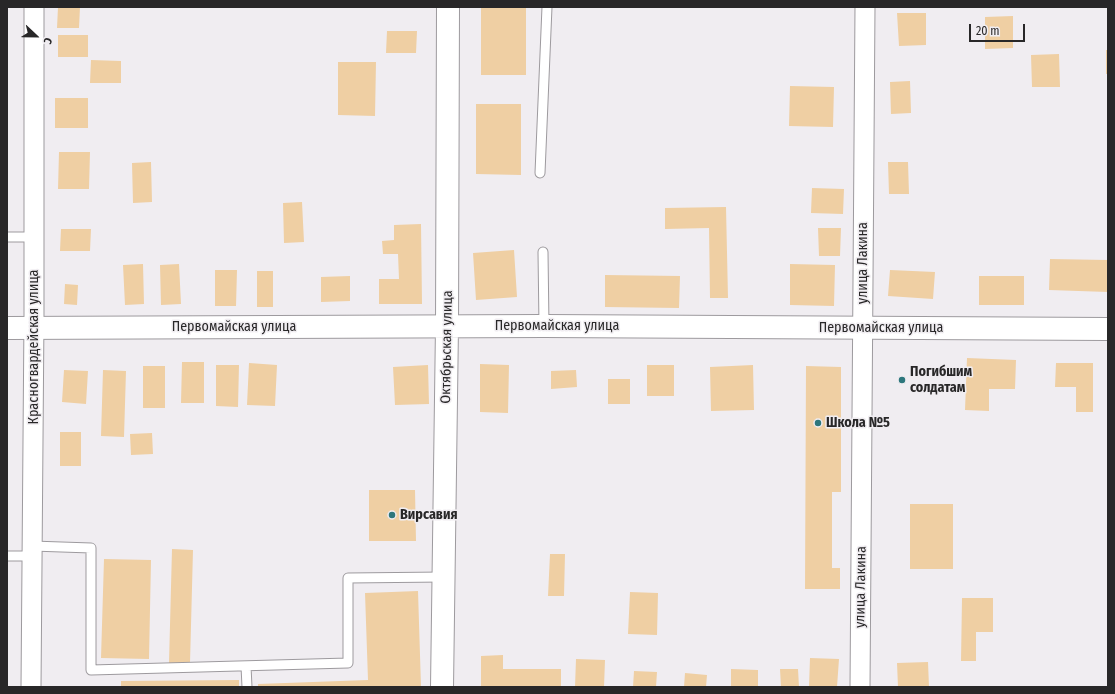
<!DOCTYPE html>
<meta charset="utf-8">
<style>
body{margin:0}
#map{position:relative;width:1115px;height:694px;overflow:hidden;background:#f0edf1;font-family:"Fira Sans Condensed",sans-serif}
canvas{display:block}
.frame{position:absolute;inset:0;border:8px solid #282728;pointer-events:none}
.north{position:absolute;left:16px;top:16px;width:40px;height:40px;-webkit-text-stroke:3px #f0edf1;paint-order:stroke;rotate:112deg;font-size:11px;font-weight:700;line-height:16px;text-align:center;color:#282728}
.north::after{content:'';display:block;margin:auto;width:14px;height:18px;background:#282728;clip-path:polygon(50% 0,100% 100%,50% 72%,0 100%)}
.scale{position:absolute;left:969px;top:24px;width:56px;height:18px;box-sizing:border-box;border:2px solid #282728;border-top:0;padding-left:5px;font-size:12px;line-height:14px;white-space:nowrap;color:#282728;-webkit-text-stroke:3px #f0edf1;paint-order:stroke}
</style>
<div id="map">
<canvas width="1115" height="694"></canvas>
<div class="frame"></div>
<div class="north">С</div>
<div class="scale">20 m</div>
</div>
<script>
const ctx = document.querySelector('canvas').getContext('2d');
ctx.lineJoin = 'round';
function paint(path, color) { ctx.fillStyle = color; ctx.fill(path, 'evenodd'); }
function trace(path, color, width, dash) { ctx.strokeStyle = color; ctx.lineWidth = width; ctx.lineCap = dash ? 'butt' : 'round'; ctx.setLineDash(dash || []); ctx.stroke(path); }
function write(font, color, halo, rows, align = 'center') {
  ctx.font = font + ' "Fira Sans Condensed",sans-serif'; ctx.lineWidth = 3; ctx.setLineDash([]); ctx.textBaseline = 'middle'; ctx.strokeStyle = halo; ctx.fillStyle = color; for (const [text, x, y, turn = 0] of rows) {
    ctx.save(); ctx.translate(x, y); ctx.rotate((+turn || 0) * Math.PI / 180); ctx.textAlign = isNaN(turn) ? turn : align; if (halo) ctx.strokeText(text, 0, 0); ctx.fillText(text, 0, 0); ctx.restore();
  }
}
const building = new Path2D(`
 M58,7H80L79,28H57Z
 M481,7H526V75H481Z
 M897,13H926V45L899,46Z
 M1013,16V48L985,49V17Z
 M387,31H417L416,53H386Z
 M58,35H88V57H58Z
 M1106,50H1108V74H1106Z
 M1059,54L1060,87H1032L1031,55Z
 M91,60L121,61V83H90Z
 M338,62H376L375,116L338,115Z
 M910,81L911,113L891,114L890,82Z
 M790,86L834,87L833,127L789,126Z
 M55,98H88V128H55Z
 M476,104H521V175L476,174Z
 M59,152H90L89,189H58Z
 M151,162L152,202L133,203L132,163Z
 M888,162H908L909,194H889Z
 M812,188L844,189L843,214L811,213Z
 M302,202L304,242L284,243L283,203Z
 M726,207L728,298H710L709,228L665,229V208Z
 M421,224L422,304H379V279H399L398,254H383L382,241L394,240V225Z
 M818,228H841L840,256H819Z
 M61,229H91L90,251H60Z
 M514,250L517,297L476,300L473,253Z
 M1050,259L1108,260V292L1049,290Z
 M143,264L144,304L125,305L123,265Z
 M179,264L181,304L161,305L160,265Z
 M790,264L835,265L834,306L790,305Z
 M215,270H237L236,306H215Z
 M890,270L935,272L933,299L888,296Z
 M257,271H273V307H257Z
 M605,275L680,276L679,308L605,307Z
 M350,276V301L321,302V277Z
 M979,276H1024V305H979Z
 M65,284L78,285L77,305L64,304Z
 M967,358L1016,360L1015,389H989V411L965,410Z
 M182,362H204V403H181Z
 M249,363L277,365L275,406L247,405Z
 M1056,363H1093V412H1076V387H1055Z
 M480,364L509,365L508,413L480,412Z
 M216,365H239L238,407L216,406Z
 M428,365L429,404L395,405L393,367Z
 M647,365H674V396H647Z
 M753,365L754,410L711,411L710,367Z
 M143,366H165V408H143Z
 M806,366L841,367V492H832V568H840V589H805Z
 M64,370L88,371L86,404L62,402Z
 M103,370L126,371L124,437L101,436Z
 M576,370L577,387L551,389V371Z
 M608,379H630V404H608Z
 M60,432H81V466H60Z
 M152,433L153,454L131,455L130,434Z
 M369,490H415L416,541H369Z
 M910,504H953V569H910Z
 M172,549L193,550L190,663H169Z
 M550,554H565L564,596H548Z
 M104,559L151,560L149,659L101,658Z
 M418,591L421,687H258V684L368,680L365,593Z
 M630,592L658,593L657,635L628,634Z
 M962,598H993V632H976V661H961Z
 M503,655V669H561V687H481V656Z
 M810,658L839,659L837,687H809Z
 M576,659L605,660L604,687H575Z
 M928,662L929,687H898L897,663Z
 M731,669L758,670V687H731Z
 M780,669H798L799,687H781Z
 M634,671L657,672L656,687H633Z
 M685,673L707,675L706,687H684Z
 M239,680V687H121V681Z`);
const lane = new Path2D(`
 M540,173L547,7
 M7,237H34
 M543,252L544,326
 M32,546L91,548V670L348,663V578L444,577
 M7,556H32
 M246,666L247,687`);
const street = new Path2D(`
 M31,687L34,316V7
 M860,687L865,7`);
const secondary = new Path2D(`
 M7,328L544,326L1108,329
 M442,687L447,326L448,7`);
const markers = [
 [902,380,4,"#2d767c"],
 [818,423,4,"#2d767c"],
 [392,515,4,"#2d767c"]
];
const streetNames = [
 ["улица Лакина",863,263,-90],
 ["Первомайская улица",557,326],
 ["Первомайская улица",234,327],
 ["Первомайская улица",881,328],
 ["Красногвардейская улица",34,347,-90],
 ["Октябрьская улица",447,347,-89],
 ["улица Лакина",861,587,-89]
];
const poiNames = [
 ["Погибшим",910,372],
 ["солдатам",910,388],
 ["Школа №5",826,423],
 ["Вирсавия",400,515]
];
paint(building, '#efcfa3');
trace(lane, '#9d9a9e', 11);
trace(street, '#9d9a9e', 21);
trace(secondary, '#9d9a9e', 24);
trace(lane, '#fff', 9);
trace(street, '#fff', 19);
trace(secondary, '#fff', 22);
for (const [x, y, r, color] of markers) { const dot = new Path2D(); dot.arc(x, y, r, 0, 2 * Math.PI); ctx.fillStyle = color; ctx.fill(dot); trace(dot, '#f0edf1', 1.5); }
write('14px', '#282728', '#f0edf1', streetNames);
write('bold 14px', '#282728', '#f0edf1', poiNames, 'left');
</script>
